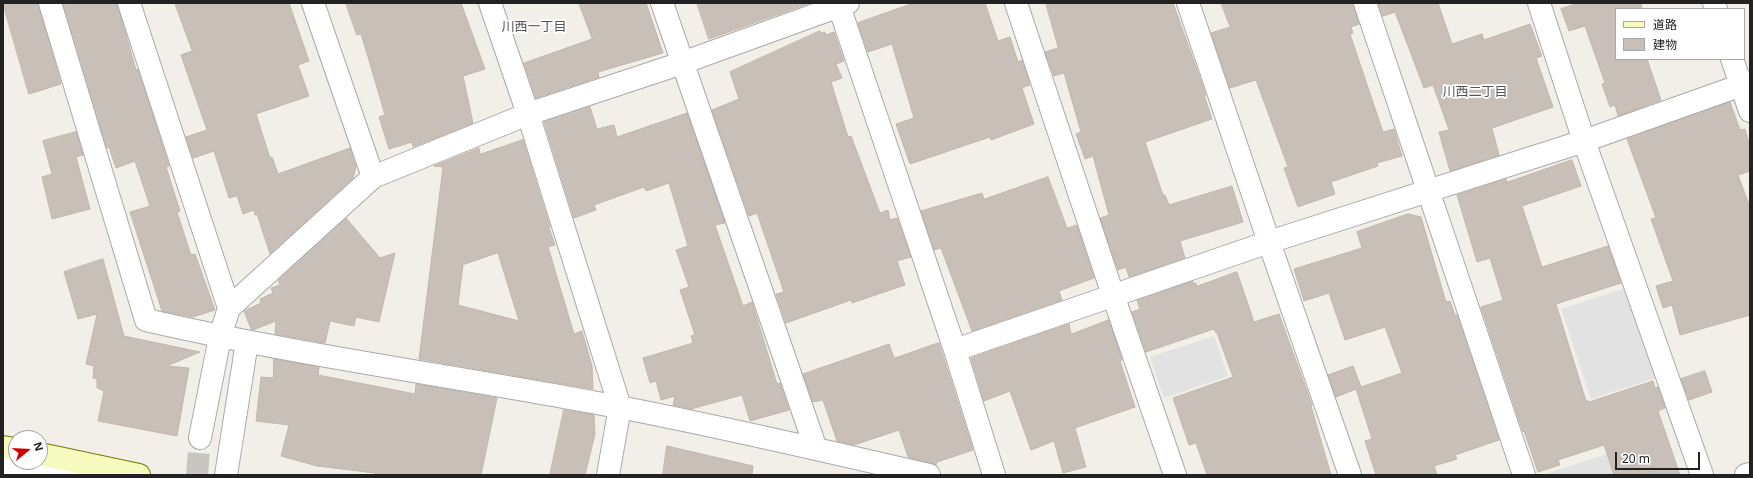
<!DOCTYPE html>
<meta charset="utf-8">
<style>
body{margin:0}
#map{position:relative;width:1753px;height:478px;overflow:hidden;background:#f2efe9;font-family:"Noto Sans","Noto Sans JP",sans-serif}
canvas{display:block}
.frame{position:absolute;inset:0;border:4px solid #222;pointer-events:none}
.legend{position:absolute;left:1615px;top:8px;width:130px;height:52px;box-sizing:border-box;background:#fff;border:1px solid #a7a7a7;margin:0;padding:5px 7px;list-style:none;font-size:12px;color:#222}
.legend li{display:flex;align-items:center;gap:8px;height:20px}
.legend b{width:20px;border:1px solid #a7a7a7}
.north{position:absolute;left:8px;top:430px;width:40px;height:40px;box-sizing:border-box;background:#fff;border:1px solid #a7a7a7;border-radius:50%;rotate:72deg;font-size:11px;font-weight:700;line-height:16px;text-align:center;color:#222}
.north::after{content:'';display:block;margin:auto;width:14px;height:18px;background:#d40000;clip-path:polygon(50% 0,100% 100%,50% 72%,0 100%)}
.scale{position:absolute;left:1615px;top:452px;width:85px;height:18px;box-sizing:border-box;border:2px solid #222;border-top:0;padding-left:5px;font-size:12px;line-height:14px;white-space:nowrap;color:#222;-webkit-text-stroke:3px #fff;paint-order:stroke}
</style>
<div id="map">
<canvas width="1753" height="478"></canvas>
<div class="frame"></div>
<ul class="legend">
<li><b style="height:5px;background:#f7fabf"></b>道路</li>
<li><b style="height:11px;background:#c7bfb8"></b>建物</li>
</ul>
<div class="north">N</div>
<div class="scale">20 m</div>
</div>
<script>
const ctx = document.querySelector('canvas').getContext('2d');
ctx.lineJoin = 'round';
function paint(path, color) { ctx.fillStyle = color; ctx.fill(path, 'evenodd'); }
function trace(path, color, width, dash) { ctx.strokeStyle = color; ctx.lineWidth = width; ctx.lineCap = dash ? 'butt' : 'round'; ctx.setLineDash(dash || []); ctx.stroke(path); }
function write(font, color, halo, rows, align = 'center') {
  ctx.font = font + ' "Noto Sans","Noto Sans JP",sans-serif'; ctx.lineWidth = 3.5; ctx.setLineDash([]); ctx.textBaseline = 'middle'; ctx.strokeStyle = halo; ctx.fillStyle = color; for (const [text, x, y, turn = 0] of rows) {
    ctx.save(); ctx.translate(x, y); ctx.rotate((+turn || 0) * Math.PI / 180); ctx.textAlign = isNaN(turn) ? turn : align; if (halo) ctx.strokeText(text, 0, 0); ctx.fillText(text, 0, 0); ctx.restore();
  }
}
const parking = new Path2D(`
 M1626,288L1656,378L1591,399L1561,309Z
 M1214,336L1228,376L1164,398L1150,357Z
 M1607,454L1614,475H1543Z`);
const building = new Path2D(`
 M3,3H38L61,84L29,94Z
 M63,3H117L136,70L138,69L169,166L166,167L180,211L177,212L191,255L195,254L215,310L193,317L162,311L130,212L150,206L135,161L116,168L109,147L107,148Z
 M175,3H289L309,61L298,65L309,96L256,114L270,158L272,157L278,174L350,148L356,167L353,178L270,254L257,214L255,215L254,210L243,214L237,196L229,198L214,151L193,158L186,137L207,130L181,55L192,51Z
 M346,3H461L485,69L463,76L473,123L413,147L412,142L389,149L379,117L385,115L368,57L361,34L357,35Z
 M579,3H646L663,53L598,72L599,77L536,98L524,63L592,39Z
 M697,3H810L709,39Z
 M914,3H985L998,41L1010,37L1018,62L1022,60L1030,85L1022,88L1034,124L991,140L990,137L910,164L896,124L914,118L892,44L868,52L858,23Z
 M1046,3H1173L1206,95H1204L1212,119L1145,142L1163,195H1165L1169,205L1232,186L1243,222L1180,241L1185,258L1129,277L1126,267L1118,270L1100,218L1109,215L1093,156L1085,159L1076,134L1081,132L1064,73L1054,76L1045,52L1058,48Z
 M1221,3H1353L1359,24L1351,27L1353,33L1350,34L1383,132L1394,129L1402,156L1377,163L1378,166L1331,182L1335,194L1298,207L1284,168L1288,167L1256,80L1230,88L1211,33L1230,27Z
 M1378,3H1438L1452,44L1482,34L1484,40L1530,24L1542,56L1536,58L1553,107L1492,128L1499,155L1450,171L1439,132L1449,130L1433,85L1424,88L1395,12L1383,16Z
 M1578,3H1641L1642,8L1638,9H1616V59H1647L1661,100L1618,116L1615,105L1610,107L1602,84L1605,83L1585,26L1569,31L1561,9Z
 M820,31L821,33L825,32L826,35L834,32L844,61L836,64L842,78L831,82L848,137L851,136L880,213L888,210L890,220L897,218L911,257L897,261L905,285L852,303L851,300L786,323L776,294L784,292L757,213L749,216L712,110L739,99L730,72Z
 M1730,102L1740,130L1745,129L1750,146V171L1738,175L1750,207V315L1680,335L1672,305L1663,308L1656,286L1673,281L1651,219L1656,218L1627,139Z
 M590,107L597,129L614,125L617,137L687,113L725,223L715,225L743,306L752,302L777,384L780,383L789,410L750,421L742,395L691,409L673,405L675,396L661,400L656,381L650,383L643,358L693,343L691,336L695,335L680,290L689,287L676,250L688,246L669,183L646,191L644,187L594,205L596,210L574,218L544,122Z
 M76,132L83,155L76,157L90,209L52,219L42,177L52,174L43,141Z
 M523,140L550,227L549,228L555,245L548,247L574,334L582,331L592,366L593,389L419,359L443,167L434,166L479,148L480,154ZM498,253L519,321L458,305L463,265Z
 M1572,160L1581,186L1522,206L1542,267L1608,246L1621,283L1556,304L1586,401H1589V402L1653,381L1655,388L1658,387L1665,408L1658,411L1680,475H1614L1604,445L1558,460L1560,465L1538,472L1524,431L1523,432L1481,307L1503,300L1490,258L1477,262L1457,195L1506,179L1507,182Z
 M1048,177L1067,228L1077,225L1094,278L1059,291L1062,300L972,331L941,248L934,250L921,211L982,193L984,199Z
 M1408,214L1421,217L1446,302L1450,301L1455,315H1457L1499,440L1455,455L1457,459L1434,466L1437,475H1376L1365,441L1372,439L1356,389L1336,397L1328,375L1353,366L1361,387L1402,373L1385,327L1345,340L1329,293L1304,301L1294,269L1362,248L1357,232Z
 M346,218L380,258L395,253L379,322L356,317L354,326L330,321L325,343L275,334L276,321L253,330L251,329L244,311L261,303L260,299L273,293L271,288L280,285L278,280Z
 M103,259L124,336L200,352L167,366L189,368L177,436L98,421L104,391L97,388V379L93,378L94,366L86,364L97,314L78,319L64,272Z
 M1237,272L1254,322L1279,314L1312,405L1311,406L1331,475H1207L1196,443L1189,445L1173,398L1233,377L1217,333H1216L1214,329L1146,352L1132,312L1140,309L1137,300L1193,281V284L1196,283L1197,286Z
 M1109,320L1122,360L1120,361L1135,407L1075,428L1086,467L1063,473L1054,441L1031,450L1010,391L984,401L971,358L1069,324L1071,334Z
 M939,343L973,450L937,462L936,465L908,457L899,430L854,445L837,441L823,400L813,402L803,374L889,344L894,358Z
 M274,359L319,367L318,375L415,394L416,384L497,398L481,475H374L375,473L317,466L281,456L289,425L256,421L261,377L273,378Z
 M1705,371L1712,392L1689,400L1681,379Z
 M564,410L594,415L595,434L585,475H550Z
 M667,446L753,466L752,475H663Z`);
const minorTunnel = new Path2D(`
 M197,475L200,438`);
const minor = new Path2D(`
 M50,3L146,320C302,356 462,377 619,407C723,427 826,451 929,475
 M129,3L229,308
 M313,3L373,177
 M490,3L528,114L620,407L608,475
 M662,3L816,449
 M838,3L955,350L994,475
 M1016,3L1113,295L1175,475
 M1188,3L1269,242L1350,475
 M1365,3L1524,475
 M1539,3L1584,141L1702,475
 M1714,3L1716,9
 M1732,59L1750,111
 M955,350L1269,242L1584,141L1750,82
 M200,438L220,337L229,308L373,177L528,114L682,63L848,3
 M226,475L247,342
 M1746,475L1750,474`);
const tertiary = new Path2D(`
 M3,463L68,469L78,463`);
const secondary = new Path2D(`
 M3,447L16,449
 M40,454L139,475`);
const neighbourhoodNames = [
 ["川西一丁目",534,27],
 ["川西二丁目",1475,92]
];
paint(parking, '#e2e2e2');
paint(building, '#c7bfb8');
trace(building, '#c4b6ab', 1);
trace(minorTunnel, '#c8c6c1', 22, [22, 11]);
trace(minor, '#a9a9a9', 24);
trace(tertiary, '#a9a9a9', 24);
trace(secondary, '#707d05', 24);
trace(minor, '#fff', 22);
trace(tertiary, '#fff', 22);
trace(secondary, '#f7fabf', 22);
write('13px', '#555', '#fff', neighbourhoodNames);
</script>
